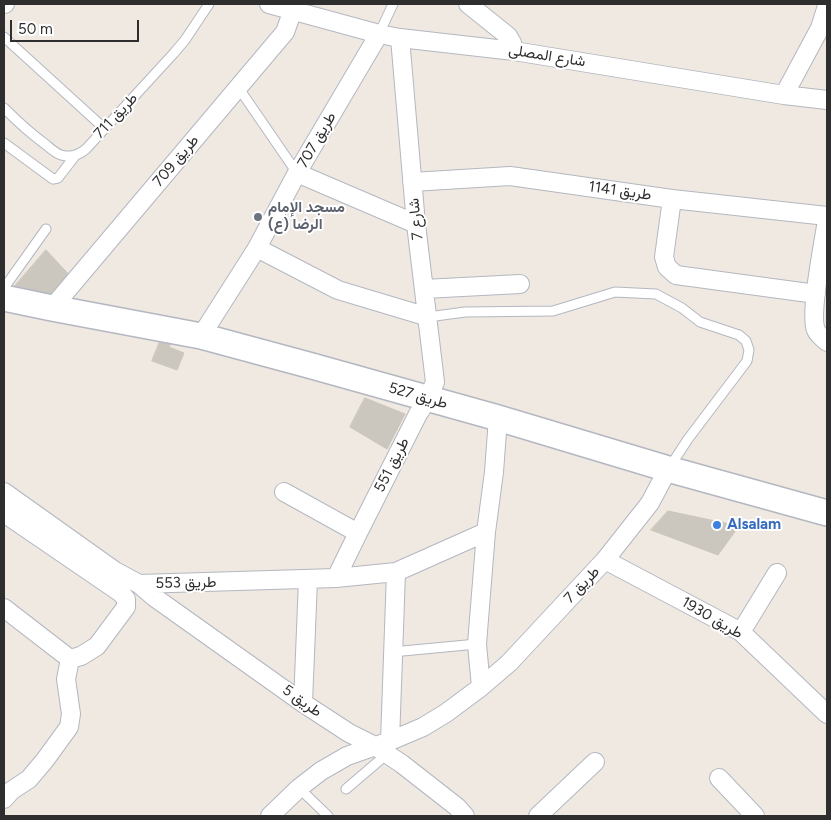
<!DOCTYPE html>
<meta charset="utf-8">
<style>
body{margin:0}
#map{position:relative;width:831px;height:820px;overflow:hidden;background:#efe9e1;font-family:Figtree,sans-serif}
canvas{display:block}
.frame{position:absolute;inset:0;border:5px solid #2e2e2e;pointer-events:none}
.scale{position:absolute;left:10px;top:20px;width:129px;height:22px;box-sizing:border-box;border:2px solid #2e2e2e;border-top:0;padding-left:6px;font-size:15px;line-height:18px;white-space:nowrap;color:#2e2e2e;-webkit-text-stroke:4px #fff;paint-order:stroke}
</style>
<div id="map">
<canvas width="831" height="820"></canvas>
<div class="frame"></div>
<div class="scale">50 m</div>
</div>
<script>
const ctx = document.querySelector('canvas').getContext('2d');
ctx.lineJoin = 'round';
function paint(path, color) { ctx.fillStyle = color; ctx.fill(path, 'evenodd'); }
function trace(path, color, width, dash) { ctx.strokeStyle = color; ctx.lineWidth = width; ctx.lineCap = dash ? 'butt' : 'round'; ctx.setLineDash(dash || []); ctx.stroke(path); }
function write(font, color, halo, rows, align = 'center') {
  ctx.font = font + ' Figtree,Vazirmatn,sans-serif'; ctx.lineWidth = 4; ctx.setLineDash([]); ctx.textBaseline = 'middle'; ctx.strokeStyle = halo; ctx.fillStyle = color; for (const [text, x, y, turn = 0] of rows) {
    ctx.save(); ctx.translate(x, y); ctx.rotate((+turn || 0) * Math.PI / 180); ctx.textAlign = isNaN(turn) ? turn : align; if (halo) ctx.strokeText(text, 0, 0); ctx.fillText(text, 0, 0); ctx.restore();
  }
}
const building = new Path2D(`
 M46,250L74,280L57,299L14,287Z
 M161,339L171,343L169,347L184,353L177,370L152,361Z
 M365,398L405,414L387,449L350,427Z
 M668,511L739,526L718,555L651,530Z`);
const lane = new Path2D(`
 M379,34L393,4
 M4,37L105,129
 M238,87L297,173
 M4,108C17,121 30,133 45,144C50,148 55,153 61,155C71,158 79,155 86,149L174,53L185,40L209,4
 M4,143L53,179L58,178L75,156
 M4,288L46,229
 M428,317L465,312L553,311L615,292L656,294L682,308L700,322L739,335L746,341L749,350L747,361L688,439L669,468
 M392,652L477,644
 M299,788L328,816
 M346,789L387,754`);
const street = new Path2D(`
 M4,4H5
 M269,4L379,34L400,38L514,51L784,95L827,100
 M468,4L508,36L512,43L514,51
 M784,95L820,28L827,6
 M297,173L416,224
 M412,182L510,176L672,199L827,216
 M672,199L664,257L667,267L676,275L816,294
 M827,220C824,240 809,315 816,330C818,335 824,339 827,342
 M257,248L338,290L428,317
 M424,289L520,284
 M52,308L285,32L293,10
 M201,336L257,248L297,173L379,34
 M4,492L115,571L139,584L336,578L396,572L486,532
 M284,492L358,533
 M4,513L121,593L126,599V607L97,646L81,656L70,659L4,608
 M605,560L741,632L827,714
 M336,578L358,533L418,414L428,399L435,382L416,224L400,38
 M139,584L154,597L303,703L349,733L375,746L402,764L457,807L465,816
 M741,632L777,573
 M481,687L509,663L605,560L650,503L668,469
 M303,703L308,580
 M390,741L396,572
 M719,778L755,816
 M4,799L11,791L29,779L45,760L69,727L71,714L66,679L70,659
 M270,816L299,788L321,771L347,756L390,741L423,727L446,713L481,687L477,644L486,532L494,472L498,418
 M538,816L595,762`);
const secondary = new Path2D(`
 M4,298L52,308L201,336L312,366L498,418L668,469L827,513`);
const markers = [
 [258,217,5,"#6b7280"],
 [717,525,5,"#3f7fe0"]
];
const streetNames = [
 ["شارع المصلى",547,56,9],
 ["طريق 711",116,116,-47],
 ["طريق 707",317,140,-60],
 ["طريق 709",176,161,-50],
 ["طريق 1141",620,191,8],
 ["شارع 7",416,219,-96],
 ["طريق 527",418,396,16],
 ["طريق 551",392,465,-63],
 ["طريق 553",186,583,-1],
 ["طريق 7",582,585,-47],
 ["طريق 1930",712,618,30],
 ["طريق 5",302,701,35]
];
const worshipNames = [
 ["مسجد الإمام",268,208],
 ["الرضا (ع)",268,225]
];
const shopNames = [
 ["Alsalam",727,525]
];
paint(building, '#cbc7bf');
trace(building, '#cbc5ba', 1);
trace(lane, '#b4b7c1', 11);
trace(street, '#b4b7c1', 20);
trace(secondary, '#b4b7c1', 28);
trace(lane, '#fff', 9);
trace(street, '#fff', 18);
trace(secondary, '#fff', 25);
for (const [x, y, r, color] of markers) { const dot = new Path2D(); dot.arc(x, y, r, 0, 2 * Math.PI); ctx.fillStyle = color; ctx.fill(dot); trace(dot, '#fff', 2); }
write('15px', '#2e2e2e', '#fff', streetNames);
write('bold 15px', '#5b616d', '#fff', worshipNames, 'left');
write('bold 15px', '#366cbe', '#fff', shopNames, 'left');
</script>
